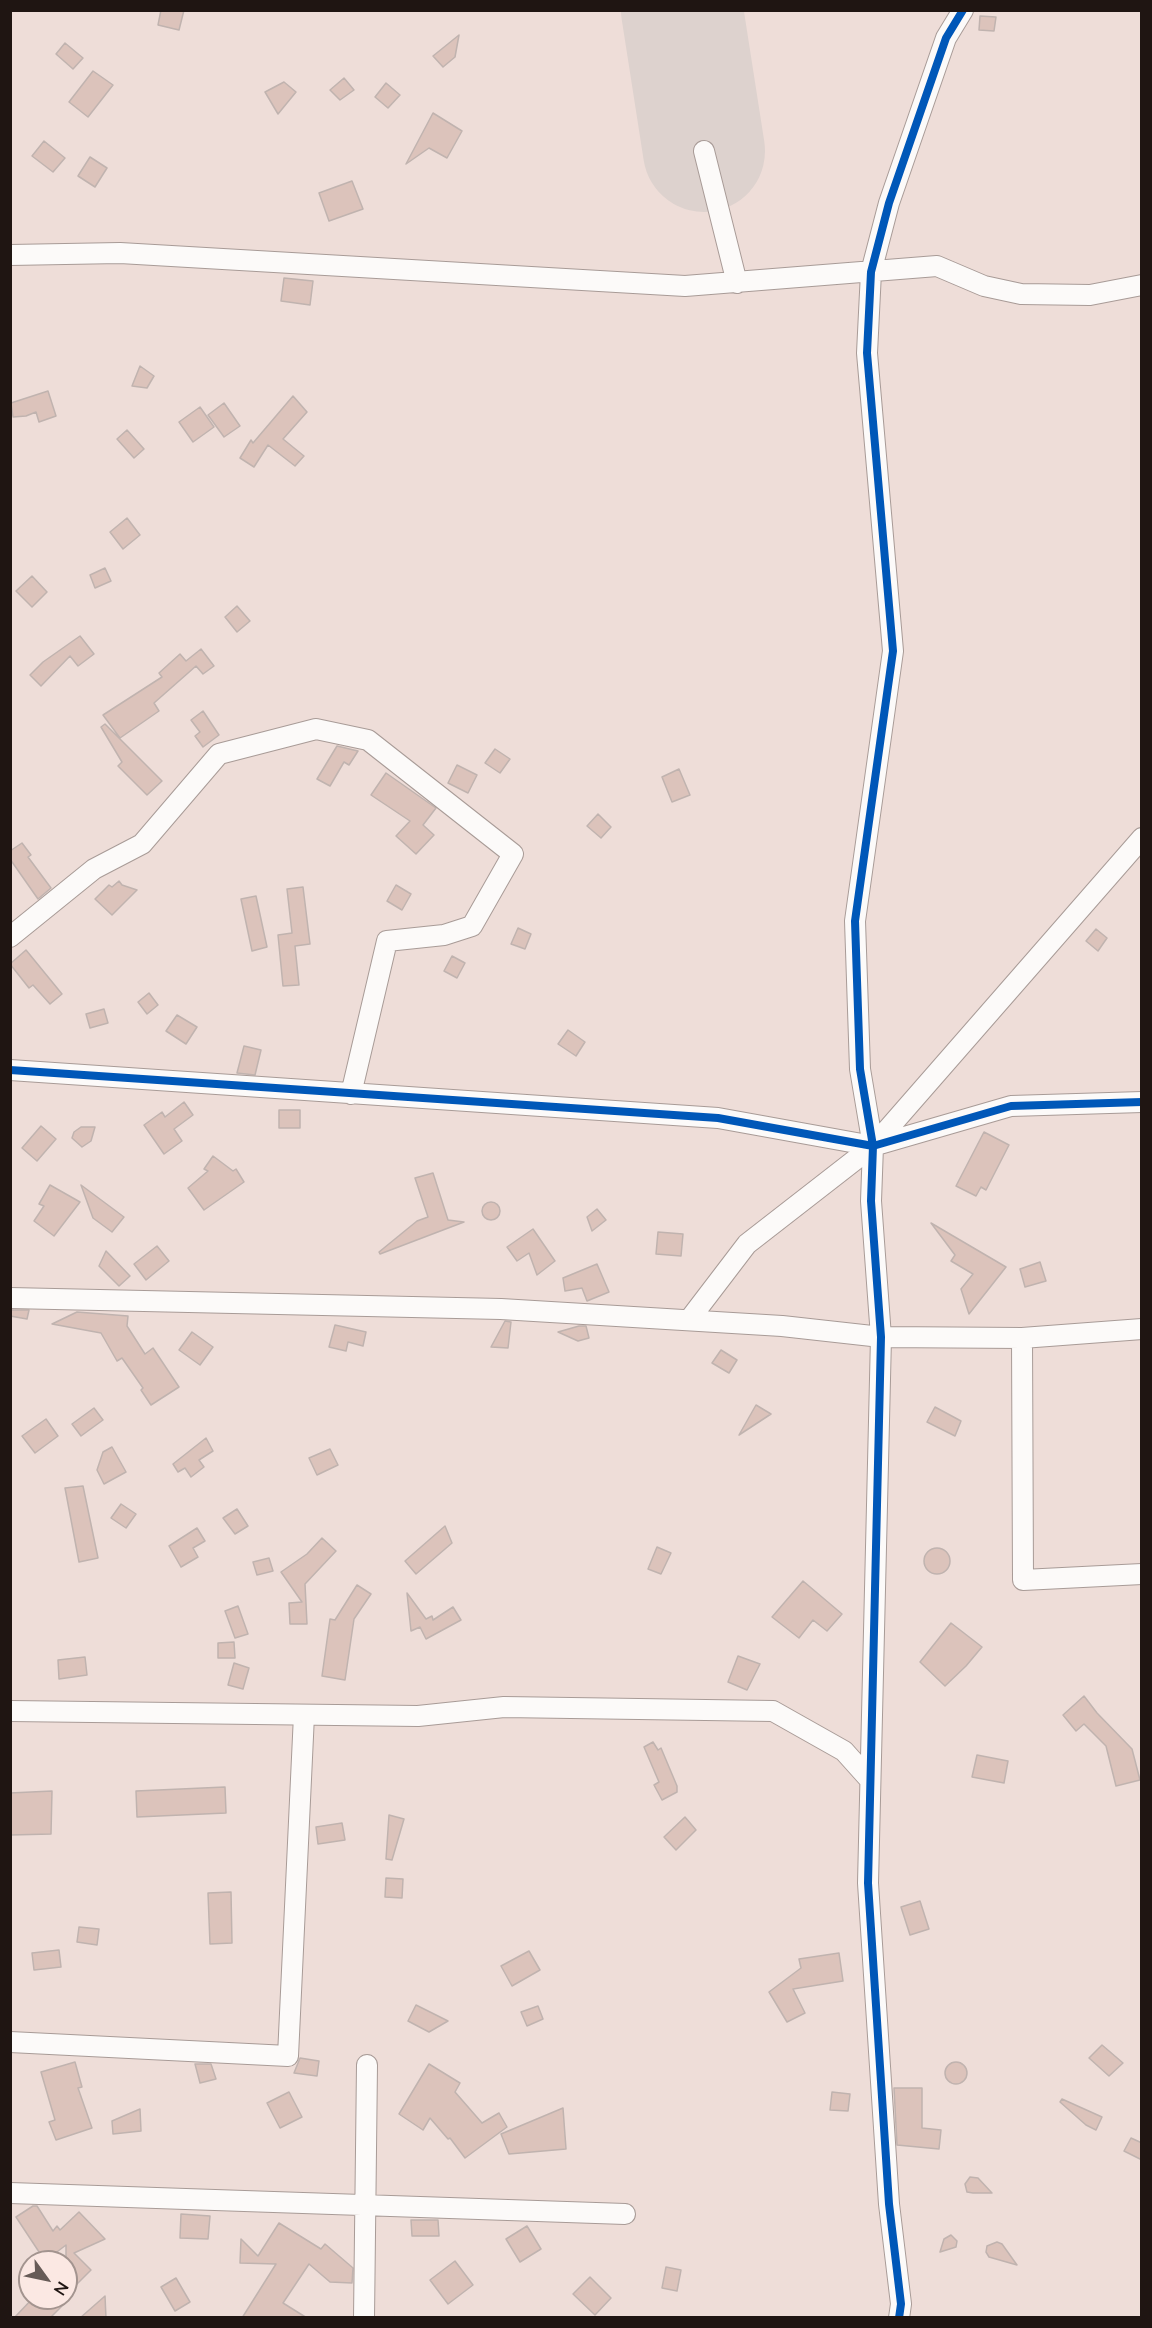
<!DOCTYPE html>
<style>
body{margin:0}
#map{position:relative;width:1152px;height:2328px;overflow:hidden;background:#eeddd8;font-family:Lato,sans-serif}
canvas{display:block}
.frame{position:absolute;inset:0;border:12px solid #1f1512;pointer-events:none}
.north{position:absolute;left:18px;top:2250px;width:60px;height:60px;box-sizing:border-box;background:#fbe8e3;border:2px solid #a3948f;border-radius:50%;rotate:123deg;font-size:16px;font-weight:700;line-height:24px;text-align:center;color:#1f1512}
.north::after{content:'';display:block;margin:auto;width:21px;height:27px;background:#675b57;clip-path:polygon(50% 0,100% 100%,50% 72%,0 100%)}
</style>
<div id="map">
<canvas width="1152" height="2328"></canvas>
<div class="frame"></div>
<div class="north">N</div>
</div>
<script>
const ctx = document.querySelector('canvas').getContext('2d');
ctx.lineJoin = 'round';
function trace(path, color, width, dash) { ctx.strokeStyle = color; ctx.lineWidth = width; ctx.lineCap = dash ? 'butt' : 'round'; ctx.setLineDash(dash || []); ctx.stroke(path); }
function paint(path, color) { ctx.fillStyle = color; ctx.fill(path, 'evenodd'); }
const runway = new Path2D(`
 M682,10L704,151`);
const building = new Path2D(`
 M161,10H184L179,30L158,25Z
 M980,16L996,17L994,31L979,30Z
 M459,35L455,57L443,67L433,56Z
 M65,43L83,58L73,69L56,54Z
 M93,71L113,85L88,117L69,102Z
 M344,78L354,90L340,100L330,90Z
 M284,82L296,92L278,114L265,92Z
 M386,83L400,95L388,108L375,97Z
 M433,113L462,131L447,158L429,148L406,164Z
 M44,141L65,158L53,172L32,156Z
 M90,157L107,168L95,187L78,176Z
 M352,181L363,209L329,221L319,193Z
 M284,278L313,281L310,305L281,301Z
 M140,366L154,376L147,388L132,386Z
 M48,391L56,416L39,422L36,412L26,416L13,417L11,403Z
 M293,396L307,412L283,439L304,456L295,466L268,445L254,467L240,458L251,440L253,443Z
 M224,403L240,426L224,437L208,415Z
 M200,407L214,427L193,442L179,422Z
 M127,430L144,449L134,458L117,439Z
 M127,518L140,535L123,549L110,532Z
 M105,568L111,581L95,588L90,575Z
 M32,576L47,592L32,607L16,591Z
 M237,606L250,621L237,632L225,617Z
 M80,636L94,654L78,666L70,656L41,686L30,675L43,662Z
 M201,649L214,666L203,674L196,666L154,703L159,711L120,738L103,715L162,677L159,673L180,654L186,661Z
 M203,711L219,735L203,747L195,736L200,732L191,720Z
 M105,724L162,781L147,795L118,766L122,762L101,727Z
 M337,746L358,751L349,765L344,762L330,786L317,779Z
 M495,749L510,759L500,773L485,763Z
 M457,765L477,775L468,793L448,783Z
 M679,769L690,795L672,802L662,777Z
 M386,773L436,808L423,825L434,835L416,854L396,836L410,821L371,795Z
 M598,814L611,827L601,838L587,826Z
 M22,843L31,855L28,857L51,888L38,899L10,859V851Z
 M119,881L122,885L137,890L112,915L95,899L109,885L112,887Z
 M396,885L411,894L402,910L387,901Z
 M303,887L310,944L295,946L299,985L283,986L278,935L292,933L287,889Z
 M256,896L267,947L252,951L241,899Z
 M518,928L531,934L525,949L511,944Z
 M1096,929L1107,938L1098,951L1086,941Z
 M26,950L62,994L50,1004L33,985L29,988L10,964Z
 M452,956L465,963L457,978L444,971Z
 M149,993L158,1005L147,1014L138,1002Z
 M104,1009L108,1023L90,1028L86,1014Z
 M177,1015L197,1027L186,1044L166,1031Z
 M568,1030L585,1042L576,1056L558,1044Z
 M244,1046L261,1050L255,1075L237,1073Z
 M184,1102L193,1115L174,1129L182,1141L164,1154L144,1125L162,1112L165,1117Z
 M279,1110H300V1128H279Z
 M41,1126L56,1139L37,1161L22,1148Z
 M81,1127H95L91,1141L82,1147L72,1138L74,1132Z
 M984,1132L1009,1145L986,1190L981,1187L976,1196L956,1186Z
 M213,1156L233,1171L236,1169L244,1182L204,1210L188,1188L208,1171L204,1169Z
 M433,1173L448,1220L464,1222L380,1254L379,1252L417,1221L428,1217L415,1178Z
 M50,1185L80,1202L54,1236L34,1221L44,1206L39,1204Z
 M81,1185L124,1217L112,1232L93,1218Z
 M482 1211a9 9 0 1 1 18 0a9 9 0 1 1-18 0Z
 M597,1209L606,1220L592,1231L587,1217Z
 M931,1223L1006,1267L969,1314L961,1289L973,1274L951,1261L955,1255Z
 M533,1229L555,1261L537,1275L529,1253L517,1261L507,1247Z
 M658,1232L683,1234L681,1256L656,1254Z
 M157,1246L169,1261L146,1280L134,1264Z
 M106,1251L130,1276L119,1286L99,1266Z
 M1040,1262L1046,1281L1025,1287L1020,1269Z
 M597,1264L609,1292L587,1301L582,1288L565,1291L563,1278Z
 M10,1310H29L27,1319L10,1316Z
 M77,1312L128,1316L127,1326L145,1354L153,1348L179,1387L151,1405L141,1390L143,1388L122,1358L117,1361L101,1333L52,1324Z
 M505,1321L511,1322L508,1348L491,1347Z
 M335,1325L366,1332L363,1346L348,1342L346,1351L329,1347Z
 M579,1326H586L589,1338L578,1341L558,1332Z
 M192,1332L213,1347L200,1365L179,1350Z
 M721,1350L737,1360L729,1373L712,1363Z
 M756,1405L771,1414L739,1435Z
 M935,1407L961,1421L955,1436L927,1422Z
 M94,1408L103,1420L81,1436L72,1424Z
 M46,1419L58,1436L35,1453L22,1436Z
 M206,1438L213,1451L199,1460L204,1467L191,1477L185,1468L178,1472L173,1464Z
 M112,1447L126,1472L104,1484L97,1470L103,1452Z
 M330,1449L338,1465L317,1475L309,1458Z
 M83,1486L98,1558L79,1562L65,1488Z
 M121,1504L136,1514L126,1528L111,1518Z
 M237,1509L248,1526L235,1534L223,1518Z
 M445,1526L452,1543L416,1574L405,1561Z
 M197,1528L205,1541L193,1548L198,1557L181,1567L169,1546Z
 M322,1538L336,1551L305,1584L307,1624H290L289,1603L302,1602L281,1572L307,1554Z
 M657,1547L671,1553L661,1574L648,1569Z
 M924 1561a13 13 0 1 1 26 0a13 13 0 1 1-26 0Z
 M269,1558L273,1571L257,1575L253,1562Z
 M803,1581L842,1614L827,1631L813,1620L799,1638L772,1617Z
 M357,1585L371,1594L354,1619L345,1680L322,1676L330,1619L335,1620Z
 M407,1593L426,1619L432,1616L433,1620L453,1607L461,1620L426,1639L420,1627L411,1631Z
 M238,1606L248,1634L235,1638L225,1611Z
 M951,1623L982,1647L966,1666L945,1686L920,1662Z
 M234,1642L235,1658H218V1643Z
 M738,1656L760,1664L747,1690L728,1682Z
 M85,1657L87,1675L59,1679L58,1660Z
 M234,1663L249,1668L243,1689L228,1685Z
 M1084,1696L1097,1713L1132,1749L1140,1780L1116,1786L1106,1746L1084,1724L1076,1731L1063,1715Z
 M653,1742L658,1750L661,1748L677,1786V1792L662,1800L654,1785L659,1782L644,1747Z
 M977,1755L1008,1761L1004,1783L972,1777Z
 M225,1787L226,1813L137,1817L136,1791Z
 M52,1791L51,1834L10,1835V1793Z
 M389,1815L404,1819L392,1860L386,1859Z
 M685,1817L696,1830L676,1850L664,1837Z
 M342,1823L345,1840L318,1844L316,1827Z
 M386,1878L403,1879L402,1898L385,1897Z
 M231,1892L232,1943L210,1944L208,1893Z
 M920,1901L929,1929L910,1935L901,1907Z
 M79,1927L99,1929L97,1945L77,1942Z
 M59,1950L61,1967L34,1970L32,1953Z
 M529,1951L540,1970L512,1986L501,1966Z
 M839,1953L843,1981L793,1989L805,2013L787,2022L769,1992L801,1968L799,1959Z
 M416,2005L448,2021L429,2032L408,2021Z
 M538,2006L543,2019L527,2026L521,2012Z
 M1102,2045L1123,2063L1109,2076L1089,2058Z
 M300,2058L319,2061L317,2076L294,2073Z
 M75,2062L82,2087L78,2088L92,2128L56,2140L49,2122L55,2120L41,2072Z
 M945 2073a11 11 0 1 1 22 0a11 11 0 1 1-22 0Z
 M195,2064H211L216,2079L200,2083Z
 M429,2064L460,2083L455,2092L482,2123L499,2113L507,2127L465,2158L450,2138L448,2139L430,2118L423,2130L399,2114Z
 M894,2088H922V2128L941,2130L939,2149L897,2145Z
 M289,2092L302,2117L280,2128L267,2103Z
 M832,2092L850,2094L848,2111L830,2110Z
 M1062,2099L1102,2117L1096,2130L1086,2125L1060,2102Z
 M563,2108L566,2149L509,2154L501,2134Z
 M140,2109L141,2131L113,2134L112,2121Z
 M1131,2138L1142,2143V2160L1124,2151Z
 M970,2177L978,2178L992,2193H973L967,2192L965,2184Z
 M33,2206H37L53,2231L57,2226L60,2230L79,2212L105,2239L74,2253L91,2270L66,2295V2245L45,2261L16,2217Z
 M181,2214L210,2216L208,2239L180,2238Z
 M411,2220H438L439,2236H412Z
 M279,2223L321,2249L325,2244L353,2268L352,2283L330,2282L309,2264L283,2303L307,2318H242L276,2264L240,2263L241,2239L258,2256Z
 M527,2226L541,2249L520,2262L506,2239Z
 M951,2235L957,2241L956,2247L940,2252L944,2239Z
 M997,2242L1002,2244L1017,2265L989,2257L986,2252L987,2246Z
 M455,2261L473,2285L448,2304L430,2280Z
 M666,2267L681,2270L677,2291L662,2288Z
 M590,2277L611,2298L595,2315L573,2294Z
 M176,2278L190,2302L175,2311L161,2287Z
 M105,2296L106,2318H80Z
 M33,2298H70L50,2318H14Z`);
const street = new Path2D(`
 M704,151L737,283
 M10,255L120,253L685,286L937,266L984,286L1021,294L1090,295L1142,285
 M10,937L94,869L142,844L219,754L316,729L368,740L513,854L472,926L444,935L387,941L351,1094
 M10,1070L718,1118L873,1146L1011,1106L1142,1102
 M10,1298L501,1309L782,1326L881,1337L1022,1338L1142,1329
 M689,1320L747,1244L873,1146L1142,838
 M1022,1338L1023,1580L1142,1574
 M10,1711L418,1716L504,1707L773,1711L844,1751L870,1780
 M10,2042L288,2056L304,1715
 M10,2193L625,2214
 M364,2318L367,2065
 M899,2318L901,2304L889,2204L868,1883L881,1337L871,1201L873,1146L860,1069L855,921L893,651L867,353L871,272L889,203L946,38L963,10`);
const cycleway = new Path2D(`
 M10,1070L718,1118L873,1146L1011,1106L1142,1102
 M899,2318L901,2304L889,2204L868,1883L881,1337L871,1201L873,1146L860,1069L855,921L893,651L867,353L871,272L889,203L946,38L963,10`);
trace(runway, '#ddd2ce', 122);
paint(building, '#dcc3bb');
trace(building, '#c0b3af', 1.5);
trace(street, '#a89b97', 22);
trace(street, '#fcfaf9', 20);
trace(cycleway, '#0057b8', 8);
</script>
